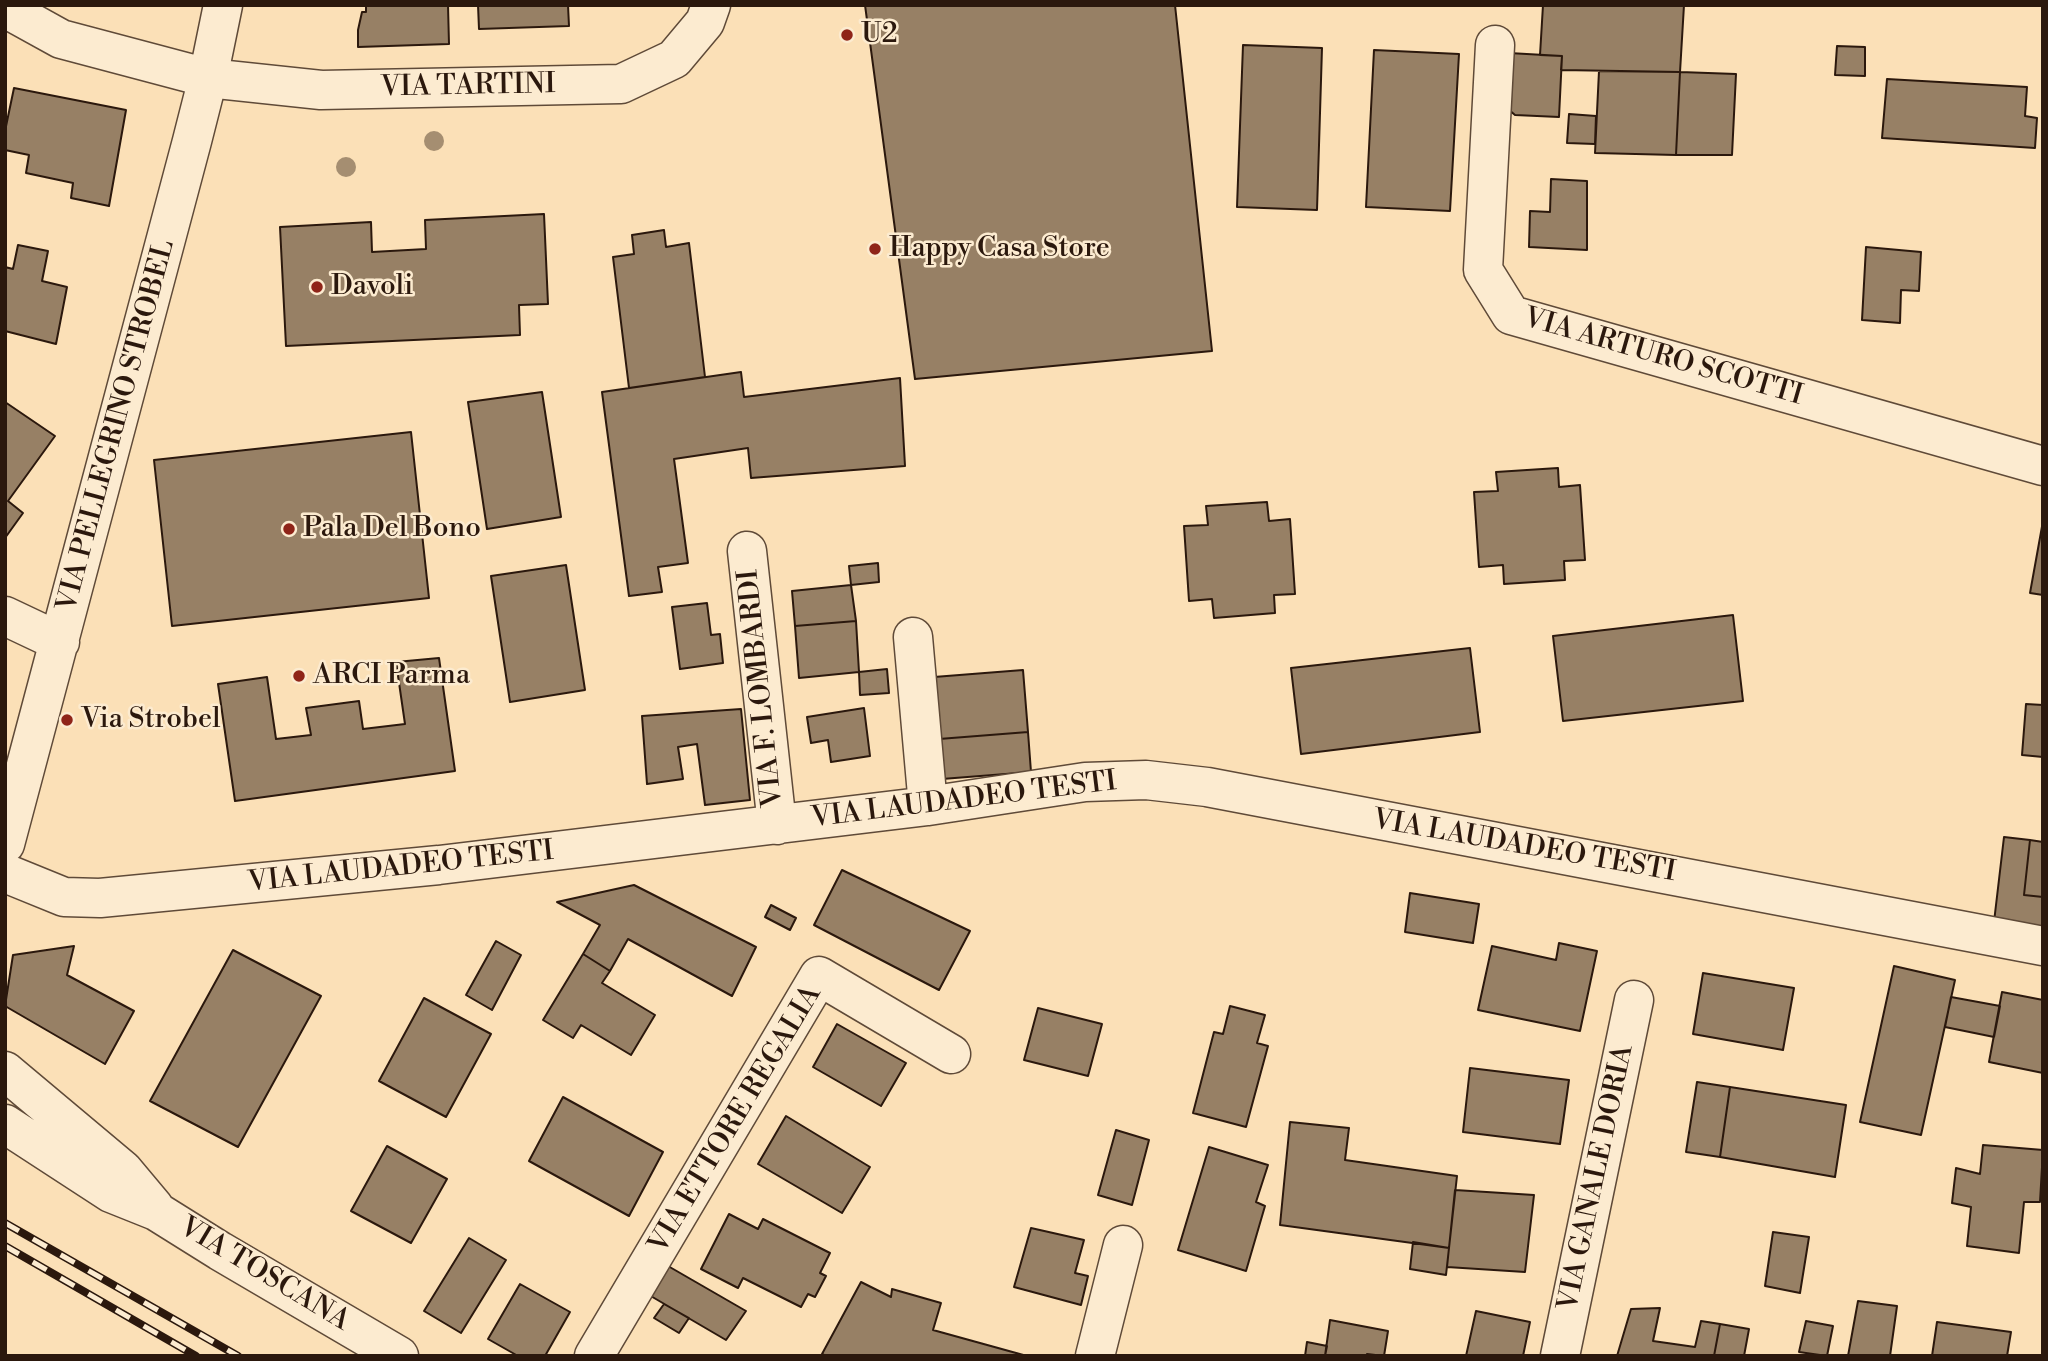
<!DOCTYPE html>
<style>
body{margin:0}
#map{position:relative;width:2048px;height:1361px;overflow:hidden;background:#fbe0b7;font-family:"Libre Bodoni",serif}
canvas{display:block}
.frame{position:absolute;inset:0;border:7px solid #2b180d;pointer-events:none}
</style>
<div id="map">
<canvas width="2048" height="1361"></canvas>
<div class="frame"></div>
</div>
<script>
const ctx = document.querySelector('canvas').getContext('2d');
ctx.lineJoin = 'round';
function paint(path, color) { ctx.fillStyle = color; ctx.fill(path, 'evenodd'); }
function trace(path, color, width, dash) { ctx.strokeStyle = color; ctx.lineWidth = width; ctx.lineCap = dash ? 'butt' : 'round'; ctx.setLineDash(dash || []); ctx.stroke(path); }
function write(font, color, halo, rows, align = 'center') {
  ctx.font = font + ' "Libre Bodoni",serif'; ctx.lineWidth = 5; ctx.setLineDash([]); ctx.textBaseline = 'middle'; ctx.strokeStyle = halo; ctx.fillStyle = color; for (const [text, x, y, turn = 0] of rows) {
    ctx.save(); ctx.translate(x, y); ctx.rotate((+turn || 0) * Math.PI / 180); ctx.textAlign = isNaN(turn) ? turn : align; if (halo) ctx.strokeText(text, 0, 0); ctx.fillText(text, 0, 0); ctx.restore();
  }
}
const building = new Path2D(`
 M366,5H448L449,44L358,47V30L362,12H366Z
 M478,5H568L569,26L479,29Z
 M865,5H1175L1212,351L915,379Z
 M1543,5H1684L1680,72L1561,70L1562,56L1540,55Z
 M1243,45L1322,48L1317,210L1237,207Z
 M1837,46L1865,47V76L1835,75Z
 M1374,50L1459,54L1450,211L1366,207Z
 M1509,53L1562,56L1559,117L1515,115L1508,109Z
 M1599,71L1680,72L1676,155L1595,153Z
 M1680,72L1736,74L1732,155H1676Z
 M1887,79L2027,87L2025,116L2037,118L2035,148L1882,138Z
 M14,88L126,110L109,206L71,198L73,183L26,173L29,155L5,150V131Z
 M1569,114L1596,116L1595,144L1567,143Z
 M1551,179L1587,181V250L1529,247L1530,211L1550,212Z
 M544,214L548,304L519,305L520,335L286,346L280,227L371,222L372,252L426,249L425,220Z
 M664,230L666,247L689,243L705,377L629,388L613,257L634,254L632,235Z
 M18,245L48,251L42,281L67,287L56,344L5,331V267L13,269Z
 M1866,247L1921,252L1919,291L1901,290L1900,323L1862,320Z
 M741,372L744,397L900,378L905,466L751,478L748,448L674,459L688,563L658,567L662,592L629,596L602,392Z
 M542,392L561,517L487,529L468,402Z
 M5,402L55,436L8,501L23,513L5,538Z
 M411,432L429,598L172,626L154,460Z
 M1558,468L1559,487L1580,485L1585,560L1564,561L1565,580L1504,584L1503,565L1479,567L1474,492L1498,491L1496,472Z
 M1267,502L1269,521L1290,519L1295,594L1274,595L1275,613L1214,618L1212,599L1189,601L1184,526L1208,525L1206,506Z
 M2043,521V595L2030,593Z
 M878,563L879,582L851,585L849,566Z
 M566,565L585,690L510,702L491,576Z
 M851,585L856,621L795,626L792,591Z
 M707,603L711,635L720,634L723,663L680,669L672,607Z
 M1733,615L1743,701L1563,721L1553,636Z
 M856,621L859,672L799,678L795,626Z
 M1470,648L1480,732L1301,754L1291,668Z
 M439,658L455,771L235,801L218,684L267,677L276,739L311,735L306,708L359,701L363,729L405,724L396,662Z
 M887,669L889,693L860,695L859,672Z
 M1023,670L1028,732L939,739L934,677Z
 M2026,704L2043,705V757L2022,755Z
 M864,708L870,756L831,762L828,740L811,743L807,717Z
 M741,709L750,800L705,805L697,744L678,747L683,779L647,784L642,716Z
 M1028,732L1031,772L942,779L939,739Z
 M2004,837L2030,840L2024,895L2043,897V934L1994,922Z
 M2030,840L2043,842V897L2024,895Z
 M842,870L970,931L939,990L814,925Z
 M634,885L756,947L732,996L628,939L610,971L583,954L600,925L557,902Z
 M1410,893L1479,904L1473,943L1405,932Z
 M771,905L796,918L790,930L765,917Z
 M496,941L521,955L492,1010L466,995Z
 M1559,943L1597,951L1580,1031L1478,1010L1492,946L1556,960Z
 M74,946L67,975L134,1011L105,1064L5,1006L13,955Z
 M233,950L321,996L238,1147L150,1101Z
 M583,954L610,971L602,983L655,1015L631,1055L581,1025L573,1038L543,1020Z
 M1894,966L1955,980L1921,1135L1860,1122Z
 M1703,973L1794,988L1783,1050L1693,1034Z
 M2002,992L2043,1000V1073L1989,1062Z
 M1951,997L2000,1006L1994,1037L1945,1027Z
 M424,998L491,1034L446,1117L379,1081Z
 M1230,1006L1265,1015L1257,1043L1268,1046L1246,1127L1193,1113L1214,1032L1223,1034Z
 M1038,1008L1102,1024L1088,1076L1024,1060Z
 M837,1024L906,1063L881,1106L813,1067Z
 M1470,1068L1569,1080L1560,1144L1463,1132Z
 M1697,1082L1730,1087L1720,1157L1686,1152Z
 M1730,1087L1846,1105L1835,1177L1720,1157Z
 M563,1097L663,1152L629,1216L529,1161Z
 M786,1116L870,1167L842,1213L758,1164Z
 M1290,1122L1349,1128L1345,1160L1457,1176L1449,1248L1280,1225Z
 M1116,1130L1149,1140L1132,1205L1098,1195Z
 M1983,1145L2043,1150L2040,1202H2024L2019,1253L1967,1246L1971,1207L1952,1203L1956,1168L1980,1174Z
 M387,1146L447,1179L411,1243L351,1211Z
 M1209,1147L1268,1165L1256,1202L1265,1206L1246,1271L1178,1250Z
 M1455,1190L1534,1195L1525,1272L1447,1267Z
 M729,1214L758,1229L763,1219L830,1253L820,1273L826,1276L815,1297L808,1294L801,1307L743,1278L738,1288L701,1269Z
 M1031,1228L1084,1240L1075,1273L1088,1276L1081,1305L1014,1287Z
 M1773,1232L1809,1237L1800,1293L1765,1286Z
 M469,1238L506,1260L461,1333L424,1311Z
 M1413,1242L1449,1248L1446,1275L1410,1269Z
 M668,1266L746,1311L726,1340L649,1295Z
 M861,1282L891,1297L892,1289L941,1303L933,1330L1027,1356H826L822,1354Z
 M520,1284L570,1312L545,1356H518L488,1339Z
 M1858,1301L1897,1306L1890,1356H1848Z
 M664,1304L689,1318L679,1333L654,1318Z
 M1660,1308L1653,1341L1695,1347L1701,1321L1720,1324L1714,1356H1617L1631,1309Z
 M1476,1311L1530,1322L1523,1356H1466Z
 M1330,1320L1388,1331L1384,1356L1367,1354V1356H1325Z
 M1806,1321L1833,1326L1827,1356L1799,1352Z
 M1937,1322L2011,1332L2007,1356H1932Z
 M1720,1324L1749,1329L1744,1356H1714Z
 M1307,1342L1327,1346L1325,1356H1305Z`);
const minor = new Path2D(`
 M5,8L61,39L208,78L321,90L621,84L674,59L705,22L711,5
 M1495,45L1483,270L1511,315L2043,466
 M747,551L777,825
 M5,616L60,642
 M913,637L928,806
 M5,844L192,141L208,78L223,5
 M5,873L64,897L100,898L439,865L928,806L1085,782L1146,780L1207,787L2043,946
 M5,1071L123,1170L154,1207
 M5,1124L111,1193L156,1211L220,1251L399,1356
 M594,1356L819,976L951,1054
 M1095,1356L1123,1245
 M1560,1356L1634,1000`);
const rail = new Path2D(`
 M5,1223L238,1356
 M5,1246L196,1356`);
const trees = [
 [434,141],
 [346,167]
];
const markers = [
 [847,35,7,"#8f2418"],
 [875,249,7,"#8f2418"],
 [317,287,7,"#8f2418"],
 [289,529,7,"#8f2418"],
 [299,676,7,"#8f2418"],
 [67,720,7,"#8f2418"]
];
const poiNames = [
 ["U2",861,35],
 ["Happy Casa Store",889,249],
 ["Davoli",331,287],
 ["Pala Del Bono",303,529],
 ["ARCI Parma",313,676],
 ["Via Strobel",81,720]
];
const streetNames = [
 ["VIA TARTINI",468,87,-1],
 ["VIA ARTURO SCOTTI",1663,358,16],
 ["VIA PELLEGRINO STROBEL",117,426,-75],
 ["VIA F. LOMBARDI",762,688,-96],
 ["VIA LAUDADEO TESTI",964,801,-7],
 ["VIA LAUDADEO TESTI",1524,847,10],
 ["VIA LAUDADEO TESTI",401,868,-6],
 ["VIA ETTORE REGALIA",736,1120,-59],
 ["VIA GANALE DORIA",1597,1178,-78],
 ["VIA TOSCANA",264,1275,31]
];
paint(building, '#978065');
trace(building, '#2b180d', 2);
trace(minor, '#5f4a38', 41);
trace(minor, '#fcebd0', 38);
trace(rail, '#2b180d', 8);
trace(rail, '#fcebd0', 5, [16]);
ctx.fillStyle = '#a58e71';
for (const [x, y] of trees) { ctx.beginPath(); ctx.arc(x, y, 10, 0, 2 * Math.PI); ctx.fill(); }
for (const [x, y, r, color] of markers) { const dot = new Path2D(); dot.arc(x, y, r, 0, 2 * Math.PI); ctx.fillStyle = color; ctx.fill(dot); trace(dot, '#fcebd0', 2.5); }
write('28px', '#2b180d', '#fcebd0', poiNames, 'left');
write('28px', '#2b180d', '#fcebd0', streetNames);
</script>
